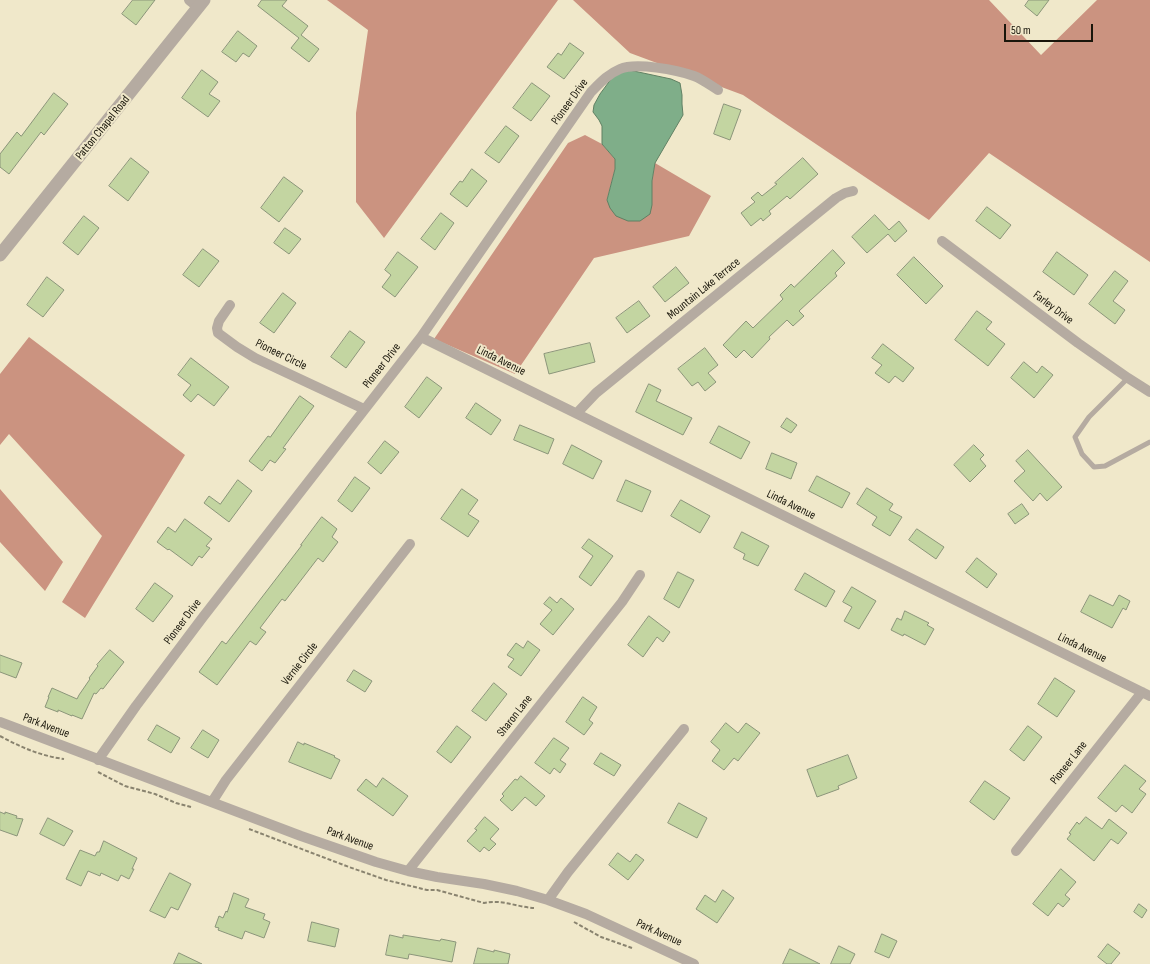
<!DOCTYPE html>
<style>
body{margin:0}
#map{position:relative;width:1150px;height:964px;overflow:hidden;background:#f0e8ca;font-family:"Sofia Sans Condensed",sans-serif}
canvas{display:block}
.scale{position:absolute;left:1004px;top:24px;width:89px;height:18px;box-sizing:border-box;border:2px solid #19160b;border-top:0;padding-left:5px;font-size:12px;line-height:14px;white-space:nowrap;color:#19160b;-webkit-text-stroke:3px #f0e8ca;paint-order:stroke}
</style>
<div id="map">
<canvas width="1150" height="964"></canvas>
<div class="scale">50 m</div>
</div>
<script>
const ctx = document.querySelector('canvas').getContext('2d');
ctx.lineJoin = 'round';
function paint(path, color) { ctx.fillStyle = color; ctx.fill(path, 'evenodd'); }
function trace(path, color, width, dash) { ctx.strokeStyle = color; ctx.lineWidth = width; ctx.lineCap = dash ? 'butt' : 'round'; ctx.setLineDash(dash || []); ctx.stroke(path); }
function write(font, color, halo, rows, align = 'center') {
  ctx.font = font + ' "Sofia Sans Condensed",sans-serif'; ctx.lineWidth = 4; ctx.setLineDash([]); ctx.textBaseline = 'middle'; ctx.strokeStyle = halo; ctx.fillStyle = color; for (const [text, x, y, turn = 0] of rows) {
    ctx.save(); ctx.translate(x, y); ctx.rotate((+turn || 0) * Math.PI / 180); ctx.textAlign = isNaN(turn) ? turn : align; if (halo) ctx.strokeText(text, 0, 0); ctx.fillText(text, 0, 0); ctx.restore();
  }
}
const forest = new Path2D(`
 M327,0H558L384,238L356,202V113L368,30Z
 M573,0H989L1041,55L1097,0H1150V262L989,153L929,220L743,95L630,53Z
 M585,135L602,144L615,159V169L607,200L652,205V181L655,163L711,196L689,236L594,258L515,374L434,339L568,143Z
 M29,337L185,455L85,618L62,602L102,536L9,434L0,445V374Z
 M0,489L63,562L45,591L0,542Z`);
const water = new Path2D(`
 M629,70L671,79L680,83L682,95V104L683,115L655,163L652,181V205L650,214L640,221H628L616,216L610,208L607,200L615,169V159L602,144V126L599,120L593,112L594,105L600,94L614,75Z`);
const building = new Path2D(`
 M133,0H155L136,25L122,14Z
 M262,0H287L282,6L308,26L301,35L319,49L309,62L291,48L299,38L258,6Z
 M1029,0H1049L1037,16L1025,6Z
 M238,31L257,46L249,57L243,53L236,62L222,52Z
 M570,43L584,53L564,79L547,67L558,53L561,55Z
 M202,70L218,82L209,94L220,101L208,117L182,98Z
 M532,83L550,96L531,121L513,108Z
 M54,93L68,104L44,135L41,132L9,174L0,167V154L17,132L21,136Z
 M724,104L741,110L730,140L714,134Z
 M506,126L519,136L499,163L485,153Z
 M131,158L149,172L128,201L109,186Z
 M803,158L818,174L790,199L787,196L769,211L771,214L763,221L761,218L751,226L741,213L755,202L751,198L758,192L762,196L777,184L775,183Z
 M472,169L487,181L467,207L450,194L460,181L462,182Z
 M284,177L303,191L279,222L261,208Z
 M987,207L1011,225L1000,239L976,221Z
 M441,213L454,223L435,250L421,239Z
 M875,215L889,230L899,221L907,231L895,242L888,234L867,253L852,237Z
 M84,216L99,228L78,255L63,243Z
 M285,228L301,239L289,254L274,243Z
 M203,249L219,261L199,287L183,275Z
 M833,250L845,263L835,273L837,276L799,311L804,316L793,326L787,320L769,337L770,339L752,358L744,350L736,358L723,345L746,321L753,328L783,299L780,295L791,284L794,287Z
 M398,252L418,267L395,297L382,287L391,275L385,270Z
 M1057,252L1088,275L1074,295L1043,272Z
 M914,257L943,286L926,304L897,275Z
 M676,267L689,283L665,302L653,287Z
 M1115,271L1128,281L1113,301L1125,310L1115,324L1089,304Z
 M47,277L64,290L43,317L27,305Z
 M283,293L296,303L274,333L260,323Z
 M639,301L650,316L627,333L616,318Z
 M977,311L992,322L986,329L1005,344L988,366L955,340Z
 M350,331L365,342L346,368L331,357Z
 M590,343L595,362L549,374L544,354Z
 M883,344L914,368L903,382L895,376L889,383L875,373L882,365L872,358Z
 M705,348L718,365L708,373L716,382L705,391L698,382L692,386L678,369Z
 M191,358L229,387L214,406L198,394L191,402L183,395L191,385L178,375Z
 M1024,362L1037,373L1042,366L1053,375L1034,398L1011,378Z
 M427,377L442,388L419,418L405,407Z
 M649,384L661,390L656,401L692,418L683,435L636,412Z
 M300,396L314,406L283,448L286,449L275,463L270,460L262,471L249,461L268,436L270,437Z
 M476,403L501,420L491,435L466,418Z
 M787,418L797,425L791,433L781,427Z
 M520,425L554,439L548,454L514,440Z
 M719,426L750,442L741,459L710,443Z
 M385,441L399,452L381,474L368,463Z
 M572,445L602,461L593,479L563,464Z
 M974,445L984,455L980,459L986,466L970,482L954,465Z
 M1028,450L1062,487L1047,501L1040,493L1033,501L1014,481L1025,471L1016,461Z
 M772,453L797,463L791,479L766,469Z
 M817,476L850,493L842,508L809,491Z
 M355,477L370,488L352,512L338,501Z
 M238,480L252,491L229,522L204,503L209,496L220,504Z
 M626,480L651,491L642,512L617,501Z
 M867,488L893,504L889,510L902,517L890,536L872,525L877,517L857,504Z
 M462,489L478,500L468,514L479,521L468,537L441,519Z
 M681,500L710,516L700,533L671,516Z
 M1022,504L1029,514L1015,524L1008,514Z
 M322,517L337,529L332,537L338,542L323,562L318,558L285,601L282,599L260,628L266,632L256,645L250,641L217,685L199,672L222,641L226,644L302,545H301Z
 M185,519L212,539L206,546L210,548L202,558L199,556L192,566L169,549L168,550L157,542L168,527L175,532Z
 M917,529L944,547L936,559L909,540Z
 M742,532L769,546L758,566L743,559L745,554L734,548Z
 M589,539L613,556L591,586L579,577L593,556L582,548Z
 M977,558L997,574L987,588L966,572Z
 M678,572L694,580L679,608L664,599Z
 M805,573L835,591L826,607L795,590Z
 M155,583L173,596L153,622L136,609Z
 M852,587L876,601L859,629L844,621L852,607L843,602Z
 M1090,595L1113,606L1119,595L1130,601L1126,610L1123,608L1112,628L1081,612Z
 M550,597L557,603L561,598L574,609L553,635L540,624L552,610L544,604Z
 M905,611L929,623L927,625L934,629L925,645L904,634L903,636L891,630L897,618L901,620Z
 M649,616L670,632L663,642L657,637L643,657L628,645Z
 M528,641L540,650L521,676L508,667L514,659L507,655L516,643L523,648Z
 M110,650L124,662L103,689L101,688L96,694L94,693L82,719L72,715V716L58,710V712L45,707L49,697H48L52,688L77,699L79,695L90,679L89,678L98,666L97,665Z
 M0,655L22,663L16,678L0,672Z
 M354,670L372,681L365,692L347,681Z
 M1055,678L1075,691L1057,717L1038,704Z
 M494,683L507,694L486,721L472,711Z
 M583,697L597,707L589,720L593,723L584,735L566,722Z
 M726,723L738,733L746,723L760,733L738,761L734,758L724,770L712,761L720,750L711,742Z
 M157,725L180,738L171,753L148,740Z
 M457,726L471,737L451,763L437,752Z
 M1028,726L1042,737L1024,761L1010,750Z
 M203,730L219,740L208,758L191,748Z
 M554,738L569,748L560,760L566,764L560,773L554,768L550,774L535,763Z
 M298,742L304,745V743L335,756L334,757L340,760L331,779L289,762Z
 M601,753L621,765L614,776L594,764Z
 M848,755L857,778L838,786L839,789L817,797L807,770Z
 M1125,765L1146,781L1139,789L1146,794L1132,813L1122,805L1116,812L1098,798Z
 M521,776L545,796L536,806L525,797L512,811L500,800L504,796L502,794L515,779L517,780Z
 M383,778L408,796L393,816L357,790L366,779L376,787Z
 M985,781L1010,798L994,820L970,802Z
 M679,803L707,818L697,838L668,823Z
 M0,812L5,814V812L17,816L16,818L23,819L17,836L0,830Z
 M485,817L499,829L490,839L496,844L489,851L484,847L480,852L467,841L477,830L475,829Z
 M1086,817L1102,829L1109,819L1127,833L1118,844L1111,839L1094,861L1067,839L1071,834L1069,833L1077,822L1079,824Z
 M48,818L73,831L64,846L40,834Z
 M104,841L137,858L132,869H134L129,879L121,875L118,881L101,873L100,876L88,871L81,886L66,879L80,850L95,856L97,852H99Z
 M618,853L630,862L636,854L644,860L628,880L609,865Z
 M1061,869L1076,882L1065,895L1070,899L1063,907L1058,903L1048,916L1033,904Z
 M170,873L191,884L178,910L171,907L165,918L150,911Z
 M723,890L734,898L717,923L696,909L705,895L715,902Z
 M234,893L249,899L245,907L265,914L263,919L270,922L264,938L245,931L242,939L218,930L219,928L215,927L219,916L223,918L226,911L227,912Z
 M1139,904L1147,910L1142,918L1134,912Z
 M312,922L339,929L335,947L308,941Z
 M882,934L897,941L889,958L875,952Z
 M390,935L403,938V935L440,941L441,939L456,942L452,962L409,954L408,959L386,955Z
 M1108,944L1120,953L1111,964H1107L1098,957Z
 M839,946L855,954L850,964H831Z
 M478,948L494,952V950L510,954L508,964H474Z
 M790,949L820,964H783Z
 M179,953L202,964H174Z`);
const path = new Path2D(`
 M0,736C20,747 41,756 64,759
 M98,772L125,786L155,794L176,803L191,807
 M249,829L349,867L386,880L427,890H437L484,903C501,899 517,907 534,908
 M574,922L601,937L632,948`);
const service = new Path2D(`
 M1128,378L1089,417L1075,437L1082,454L1094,467L1105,466L1150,442`);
const minor = new Path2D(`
 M189,0L199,8
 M942,241L1078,343L1128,378L1150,392
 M230,305L219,321L217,328L218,333L237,347L255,358L364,409
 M421,337L1150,696
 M577,413L596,393L836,198L845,193L853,191
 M0,722L301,836L376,862L408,871L437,877L484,884L517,891L548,900L586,914L694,964
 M98,760L136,706L203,617L421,337L591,92C600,83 608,74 620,69C636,62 677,70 694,76C702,79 710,85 718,90
 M212,802L226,780L410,544
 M1016,851L1142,692
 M408,871L622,602L640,575
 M548,900L568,872L684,729`);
const tertiary = new Path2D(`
 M0,255L204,0`);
const streetNames = [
 ["Pioneer Drive",570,102,-54],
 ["Patton Chapel Road",103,128,-51],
 ["Mountain Lake Terrace",704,289,-39],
 ["Farley Drive",1053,308,37],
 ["Pioneer Circle",281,355,26],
 ["Linda Avenue",501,361,26],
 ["Pioneer Drive",382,366,-52],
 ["Linda Avenue",791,505,26],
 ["Pioneer Drive",183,622,-53],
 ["Linda Avenue",1082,648,26],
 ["Vernie Circle",300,664,-52],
 ["Sharon Lane",515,716,-52],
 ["Park Avenue",46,726,21],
 ["Pioneer Lane",1069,763,-52],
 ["Park Avenue",350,839,20],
 ["Park Avenue",659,933,25]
];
paint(forest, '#cb9380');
paint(water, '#7fae89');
trace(water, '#608063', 1);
paint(building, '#c3d5a1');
trace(building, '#8b957a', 1);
trace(path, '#89836f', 2, [4, 2]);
trace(service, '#b5aba1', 5);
trace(minor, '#b5aba1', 10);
trace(tertiary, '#b5aba1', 13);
write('12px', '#19160b', '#f0e8ca', streetNames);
</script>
